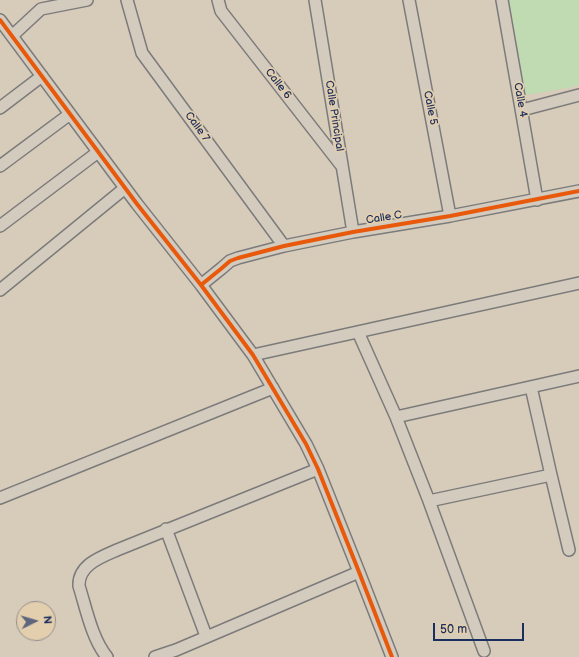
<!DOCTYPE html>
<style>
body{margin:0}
#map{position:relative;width:579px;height:657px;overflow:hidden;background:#d7ccba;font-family:"Balsamiq Sans",sans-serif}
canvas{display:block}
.north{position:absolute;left:16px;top:601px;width:40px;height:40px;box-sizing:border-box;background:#e3cfae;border:1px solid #938f8e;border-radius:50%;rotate:85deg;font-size:11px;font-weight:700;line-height:16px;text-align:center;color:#1b2f5e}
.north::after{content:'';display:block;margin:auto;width:14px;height:18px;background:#5d667e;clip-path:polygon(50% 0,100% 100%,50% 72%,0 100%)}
.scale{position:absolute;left:433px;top:623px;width:91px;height:18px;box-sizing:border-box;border:2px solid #1b2f5e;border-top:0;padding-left:5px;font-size:12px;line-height:14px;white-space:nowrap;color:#1b2f5e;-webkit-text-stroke:3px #e3cfae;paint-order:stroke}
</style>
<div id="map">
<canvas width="579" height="657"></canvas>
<div class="north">N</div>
<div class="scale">50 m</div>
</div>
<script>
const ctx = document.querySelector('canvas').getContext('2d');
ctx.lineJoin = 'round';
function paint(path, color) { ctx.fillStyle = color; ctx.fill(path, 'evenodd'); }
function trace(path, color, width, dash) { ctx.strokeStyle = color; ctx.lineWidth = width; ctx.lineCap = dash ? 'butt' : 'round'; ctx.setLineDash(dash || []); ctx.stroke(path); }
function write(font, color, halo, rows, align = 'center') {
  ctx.font = font + ' "Balsamiq Sans",sans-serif'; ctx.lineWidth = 3.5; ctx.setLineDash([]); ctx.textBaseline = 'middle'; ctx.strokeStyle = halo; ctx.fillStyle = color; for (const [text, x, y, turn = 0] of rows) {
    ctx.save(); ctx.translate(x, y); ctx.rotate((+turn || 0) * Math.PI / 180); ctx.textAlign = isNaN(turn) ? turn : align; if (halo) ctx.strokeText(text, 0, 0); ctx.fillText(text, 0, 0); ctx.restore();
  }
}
const green = new Path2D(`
 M509,0H579V85L572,87L526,95Z`);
const street = new Path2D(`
 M127,0L142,53L284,246
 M218,0L221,11L341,165
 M315,0L353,232
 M409,0L450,216
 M502,0L537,200
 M0,20L137,204L201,285L253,355L306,444L318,469L359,572L392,657
 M12,36L41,9L87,0
 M0,108L42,76
 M522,110L579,95
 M0,166L70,114
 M0,226L98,152
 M201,285L222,268L230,261L238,258L284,246L353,232L450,216L579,191
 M0,290L125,188
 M358,332L396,417L429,501L484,651
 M253,355L579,283
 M531,387L551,475L569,550
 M396,417L579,376
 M0,498L273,388
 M429,501L551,475
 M166,529L206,636
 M107,657C92,639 86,608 79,586C78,565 101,557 117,550L318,469
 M155,657L176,650L359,572`);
const cycleway = new Path2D(`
 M0,20L137,204L201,285L253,355L306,444L318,469L359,572L392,657
 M201,285L222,268L230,261L238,258L284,246L353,232L450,216L579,191`);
const streetNames = [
 ["Calle 6",278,84,52],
 ["Calle 4",520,100,80],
 ["Calle 5",430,108,79],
 ["Calle Principal",334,116,81],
 ["Calle 7",197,127,54],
 ["Calle C",384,218,-9]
];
paint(green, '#c0dab2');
trace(street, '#7c7b7b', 14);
trace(street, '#d3cbbe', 11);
trace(cycleway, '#e8590c', 4);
write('11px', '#1b2f5e', '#e3cfae', streetNames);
</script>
